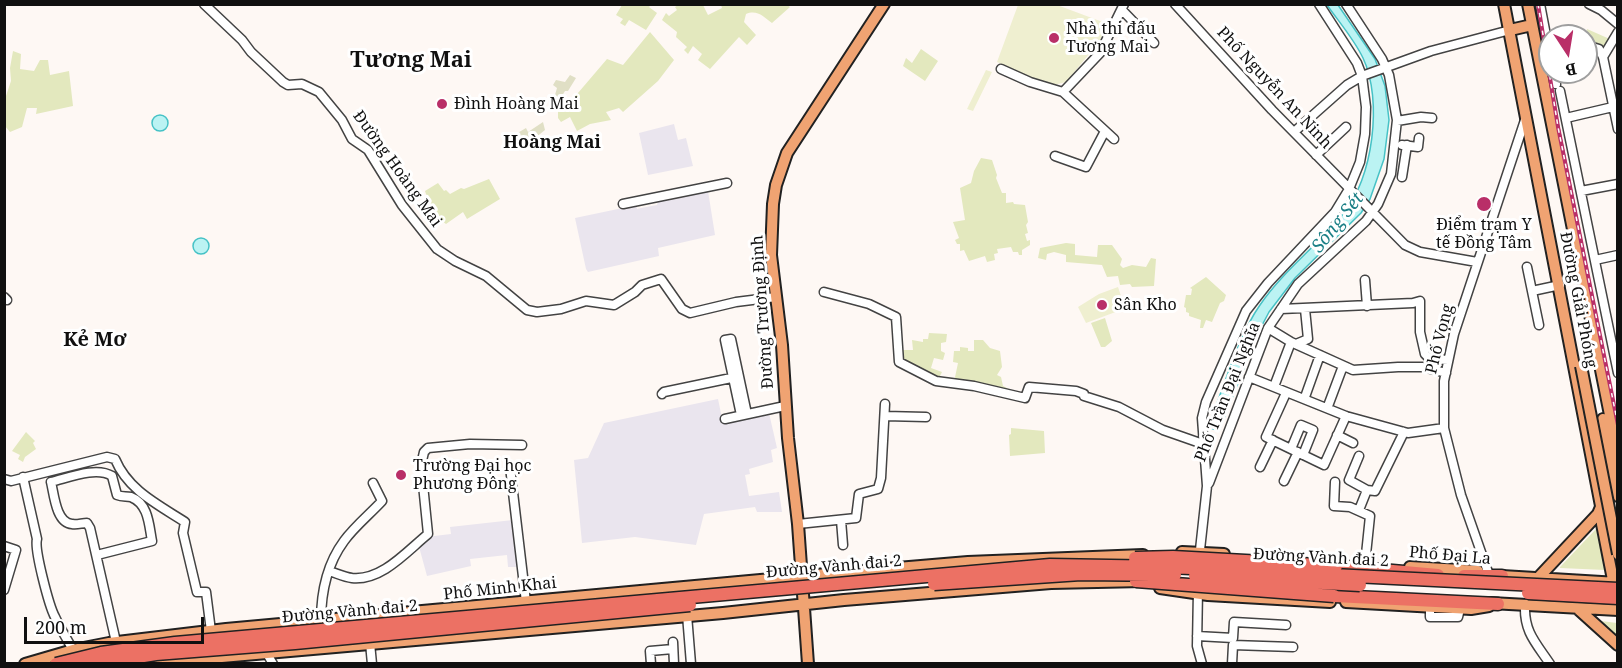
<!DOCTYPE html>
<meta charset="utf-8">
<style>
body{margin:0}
#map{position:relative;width:1622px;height:668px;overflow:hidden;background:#fef8f4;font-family:"Noto Serif",serif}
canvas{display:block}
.frame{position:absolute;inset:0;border:6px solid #101010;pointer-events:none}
.north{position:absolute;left:1538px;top:24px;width:60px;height:60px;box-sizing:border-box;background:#fff;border:2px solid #9f9f9f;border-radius:50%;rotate:168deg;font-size:16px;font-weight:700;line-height:24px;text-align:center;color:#101010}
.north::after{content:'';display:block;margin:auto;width:21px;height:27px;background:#b92f68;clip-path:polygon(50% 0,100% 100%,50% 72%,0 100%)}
.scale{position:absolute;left:24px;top:617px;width:180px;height:27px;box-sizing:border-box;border:3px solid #101010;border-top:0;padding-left:8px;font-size:18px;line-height:21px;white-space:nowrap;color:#101010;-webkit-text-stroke:4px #fff;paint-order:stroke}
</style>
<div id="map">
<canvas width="1622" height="668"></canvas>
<div class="frame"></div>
<div class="north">B</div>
<div class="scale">200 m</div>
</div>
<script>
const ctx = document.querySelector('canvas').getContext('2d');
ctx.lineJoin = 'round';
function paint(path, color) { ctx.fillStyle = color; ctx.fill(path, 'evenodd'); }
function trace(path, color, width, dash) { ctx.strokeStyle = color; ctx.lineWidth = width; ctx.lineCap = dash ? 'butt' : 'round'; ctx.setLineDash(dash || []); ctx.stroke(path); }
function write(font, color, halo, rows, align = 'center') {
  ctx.font = font + ' "Noto Serif",serif'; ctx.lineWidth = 6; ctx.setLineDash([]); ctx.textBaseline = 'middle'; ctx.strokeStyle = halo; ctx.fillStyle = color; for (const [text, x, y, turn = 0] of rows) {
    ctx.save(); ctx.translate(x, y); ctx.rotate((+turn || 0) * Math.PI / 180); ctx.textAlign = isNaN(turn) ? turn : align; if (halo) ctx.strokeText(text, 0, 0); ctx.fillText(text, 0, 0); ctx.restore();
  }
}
const industrial = new Path2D(`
 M674,124L678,140L686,138L693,166L648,175L639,133Z
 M708,191L715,235L658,248L659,256L588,272L586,269L575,218L637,205V209L641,208L657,205L658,201Z
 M718,399L723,423L769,413L777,448L771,450L773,462L749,469L750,474L745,475L749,496L779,492L782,512H757L755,507L704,514L696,545L635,537L582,543L574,460L588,458L604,423Z
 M513,520L519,567H508L507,555L470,559L471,566L427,576L418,543L426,537L451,534L450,527Z`);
const green = new Path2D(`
 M786,4L790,7L772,23C764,17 757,9 746,14L744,22L756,35L747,45L739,37L710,69L698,60L702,54L693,46L688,54L684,50L687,47L676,37L677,32L662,20L666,13L669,16L677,10L675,7L678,5H703L708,15L722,8L721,5Z
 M622,5H651L649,7L657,13L646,30L629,20L625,26L620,23L623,19L616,15Z
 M1587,29L1612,40L1603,54L1586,44V36H1576L1577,31L1586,34Z
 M650,32L674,60L658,81L623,112L619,108L606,112L611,120L590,124L577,131L570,117L561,122L558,118V112L572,100L607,59L623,65Z
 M921,49L938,61L925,81L903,66L906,58L912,63Z
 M13,51L21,54L20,69L34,71L40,60H48L50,75L69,71L73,106L36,114L37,108H27L22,127L10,132L5,126V99L11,81L10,68Z
 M981,158L992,160L997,175L996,178L1002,193H1006V203L1013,202L1014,204L1025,205L1028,222L1026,225L1028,233L1025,234L1027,241L1030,240V245L1022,250V255H1019L1018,252H1013L1011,247L997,249L998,253L994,254L995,260L987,262L985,256L969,261L964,250L960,251V244H957L955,240L959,238L953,222L965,220L960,188L971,183L974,171Z
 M489,179L500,199L467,219L463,212L446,224L442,221L433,227L423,213L428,210L423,203L428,200L425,191L438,183L444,191L446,190L450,194L461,188L464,189Z
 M1066,243L1075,244V255L1097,257L1098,245H1112L1122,259L1120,265L1123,268L1132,265L1146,267L1151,258L1156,259L1154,286L1132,287L1130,284L1120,285L1118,276L1107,277L1102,265L1066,262V255L1054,252L1047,254L1046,260L1038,258L1040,248Z
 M1206,277L1226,295L1224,301L1220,303L1212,322L1206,320L1203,328H1200L1201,320L1189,316V313L1186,312V308L1184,307L1186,295H1191L1192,289L1190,288Z
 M1105,318L1112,341L1105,347H1101L1091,323Z
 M929,333L947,334L946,342L941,343V351L945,353L943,360L934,358L931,368L942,372L938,380L904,363L902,350H913L912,340L923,342V339H928Z
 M974,340H983L990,348L1000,351L1002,367L997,375L1001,377L1003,386L1011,390L1010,394L954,382L958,363L953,362L954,351H960V347L968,348V351H974Z
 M1011,428L1044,431L1045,453L1010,456L1009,435L1011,434Z
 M26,432L35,441L33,443L36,449L25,457L23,462L18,459L20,455L12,451Z
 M1596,529L1605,570L1560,568V567Z
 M1601,621L1617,623V639L1599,622Z`);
const cemetery = new Path2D(`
 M570,75L576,78L568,91H565L560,99L555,95L557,88L553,85L556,80L565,82Z
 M543,122L545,130L535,138L532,135L523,142L520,140L506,147L512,144L509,138L526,128L528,132Z`);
const pitch = new Path2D(`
 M1018,5H1057L1108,24L1095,51L1090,53L1066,82L1050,86L997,62Z
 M986,70L992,72L973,111L967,109Z
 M1118,287L1124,305L1121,310L1086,323L1078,307L1099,294Z`);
const water = new Path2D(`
 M1327,5H1338L1375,59L1385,86L1389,120L1384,159L1370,199L1361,213L1295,278L1269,312L1258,333L1219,431L1208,427C1223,390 1238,336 1260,305C1283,271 1317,246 1343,214C1373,179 1383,100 1363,58C1354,39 1339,22 1327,5Z
 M152 123a8 8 0 1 1 16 0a8 8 0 1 1-16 0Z
 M193 246a8 8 0 1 1 16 0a8 8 0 1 1-16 0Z`);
const minor = new Path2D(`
 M204,4L242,40L251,52L283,82L288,85L302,84L319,92L342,120L352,139L368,150L402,205L437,249L455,261L486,276L527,310L537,312L561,309L586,301L614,305L635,292L642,285L661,279L682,309L690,313L736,302L776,297
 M1175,4L1272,110L1405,245L1420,252L1477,262
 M1540,4L1550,56
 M1589,4L1601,10L1618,24
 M1122,10L1154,43
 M1586,45L1599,49L1603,57L1618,129
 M1603,57L1618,32
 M1001,69L1030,82L1063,92L1114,139
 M1553,72L1556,84
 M1560,91L1618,373
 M1063,92L1100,53L1124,4
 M1566,118L1617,106
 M1397,121L1421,117L1432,118
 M1294,132L1347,85L1362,76L1431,51L1510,30
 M1402,145L1418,147L1419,138
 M1316,155L1346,127
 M1055,156L1086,167L1105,131
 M1402,177L1407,145
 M1581,191L1618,184
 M623,204L727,183
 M1595,260L1618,255
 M1527,267L1539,325
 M1365,280L1367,306
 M1532,291L1560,285
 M824,292L869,304L896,317L899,362L936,381L974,386L1025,398L1029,387L1076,391L1084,394V396L1119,407L1163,430L1203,444
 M4,297L7,300
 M1281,309L1413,303L1420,301V332L1425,354L1430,359L1448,360
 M1268,328L1291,342L1353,370L1398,367H1423L1446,373
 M1296,344L1308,339L1305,309
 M1249,377L1346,416L1408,433L1444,428
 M1275,384L1291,342
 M1286,393L1266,437L1324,465L1346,416
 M662,394L664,392L736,377
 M1305,397L1320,355
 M1328,406L1343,366
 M741,415L725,340L731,339L747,414
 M885,416L926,417
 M725,419L785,406
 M1337,435L1353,443
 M1291,449L1301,425L1313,430L1303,455
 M1359,456L1349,480L1367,490L1375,491L1404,432
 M510,467L526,602
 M1260,467L1273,440
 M23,477L37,539C34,549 49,606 55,617C60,628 67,639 73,650
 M4,479L11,481L107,457L115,459C128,490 157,504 185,522L183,533L197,592H206L211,631
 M1284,481L1298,452
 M1335,482L1334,506L1350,507L1370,516L1365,564
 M1209,483L1268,328L1298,284L1366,221L1378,204L1391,174L1397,120L1389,75L1382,59L1346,4
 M1359,510L1367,490
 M841,520L843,545
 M798,524L856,518L859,494L878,489L881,478L885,404
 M4,546L16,550L4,590
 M97,555L152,541C149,526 149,504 131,497C126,496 122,497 117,495L112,476C96,466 68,478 51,482C54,494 56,523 72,524C77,525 82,523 87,523L90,528L116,642
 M1199,559L1207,486L1202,418L1206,402L1246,311L1268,283L1335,212L1349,189L1360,162L1365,134L1366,107L1362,76L1357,63L1319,4
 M329,571C336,573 344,577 352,578C382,581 407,551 428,534L421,465L424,452L428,448L470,444L522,445
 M1488,572L1461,495L1444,428V381L1454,334L1526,117
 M1198,590L1197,646L1202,664
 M1525,606C1524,632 1536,643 1550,664
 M1430,607V617H1458L1460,609
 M687,615L691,664
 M321,621C321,594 327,564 344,541C354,527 370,514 382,501L373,483
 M1197,636L1233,638L1234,622L1286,625
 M673,642L674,664
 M370,643L372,664
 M266,652L273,664
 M651,664L650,651L673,649
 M1232,664L1233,645L1293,647`);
const major = new Path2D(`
 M1504,4L1601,506L1602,524L1616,595
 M1528,4L1618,455
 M1510,30L1532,25
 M1603,419L1618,496
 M1182,552L1224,554
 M1410,567L1478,571
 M1494,578L1502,576L1618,583
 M1538,578L1598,514L1601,507
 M1160,588L1208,595L1330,602
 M1346,602L1471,609L1489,606
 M1491,603L1618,610
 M1577,608L1618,645
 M25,664L73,650L109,643L226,629L815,575L968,562L1143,555
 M142,664L723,613L844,600L1051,583L1143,581
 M808,664L798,524L788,438L782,345L771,255L773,204L776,185L787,153L884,4`);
const highway = new Path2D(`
 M1336,566L1438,575
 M1464,576H1502
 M1334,596L1498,604`);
const rail = new Path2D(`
 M1538,4L1558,127L1618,425`);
const majorBridge = new Path2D(`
 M1581,366L1618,554`);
const highwayBridge = new Path2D(`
 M1135,558L1173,557L1336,566
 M1195,576L1360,585
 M1136,581L1334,596
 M934,584L1081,574L1175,575
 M1528,593L1618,598
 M56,664L101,653L175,643L1050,565L1170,567L1618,589
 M94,664L156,654L295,643L690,605`);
const markers = [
 [1054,38,6,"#b92f68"],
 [442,104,6,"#b92f68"],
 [1484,204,8,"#b92f68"],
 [1102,305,6,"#b92f68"],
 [401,475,6,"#b92f68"]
];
const poiNames = [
 ["Nhà thi đấu",1066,29],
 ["Tương Mai",1066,47],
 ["Đình Hoàng Mai",454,104],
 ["Điểm trạm Y",1484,225,"center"],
 ["tế Đồng Tâm",1484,243,"center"],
 ["Sân Kho",1114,305],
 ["Trường Đại học",413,466],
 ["Phương Đông",413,484]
];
const streetNames = [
 ["Phố Nguyễn An Ninh",1274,88,47],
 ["Đường Hoàng Mai",397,169,54],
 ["Đường Giải Phóng",1578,300,79],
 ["Đường Trương Định",763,312,-94],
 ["Phố Vọng",1440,339,-76],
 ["Phố Trần Đại Nghĩa",1228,392,-68],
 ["Phố Đại La",1450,556,5],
 ["Đường Vành đai 2",1321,558,3],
 ["Đường Vành đai 2",834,567,-5],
 ["Phố Minh Khai",500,589,-6],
 ["Đường Vành đai 2",350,612,-5]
];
const neighbourhoodNames = [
 ["Hoàng Mai",552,143]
];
const waterNames = [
 ["Sông Sét",1338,223,-51]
];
const quarterNames = [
 ["Kẻ Mơ",95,340]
];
const districtNames = [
 ["Tương Mai",411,61]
];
paint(industrial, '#eae5ee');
paint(green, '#e3e8be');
paint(cemetery, '#e0dfc5');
paint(pitch, '#efefd0');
paint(water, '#bbf3f3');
trace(water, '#46c2c6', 1.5);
trace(minor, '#434343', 11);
trace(major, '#212121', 14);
trace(highway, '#212121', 15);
trace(minor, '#fff', 8);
trace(major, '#f0a372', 10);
trace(highway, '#ec7164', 12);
trace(rail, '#b92f68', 4);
trace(rail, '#fff', 1.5, [4.5]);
trace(majorBridge, '#212121', 14, []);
trace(highwayBridge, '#212121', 15, []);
trace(majorBridge, '#f0a372', 10);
trace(highwayBridge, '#ec7164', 12);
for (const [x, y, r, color] of markers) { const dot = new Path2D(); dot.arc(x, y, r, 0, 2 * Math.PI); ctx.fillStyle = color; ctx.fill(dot); trace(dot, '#fff', 2); }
write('16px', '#101010', '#fff', poiNames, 'left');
write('16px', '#101010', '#fff', streetNames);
write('bold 18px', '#101010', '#fff', neighbourhoodNames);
write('italic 18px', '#1d8087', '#fff', waterNames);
write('bold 20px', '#101010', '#fff', quarterNames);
write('bold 22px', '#101010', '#fff', districtNames);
</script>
